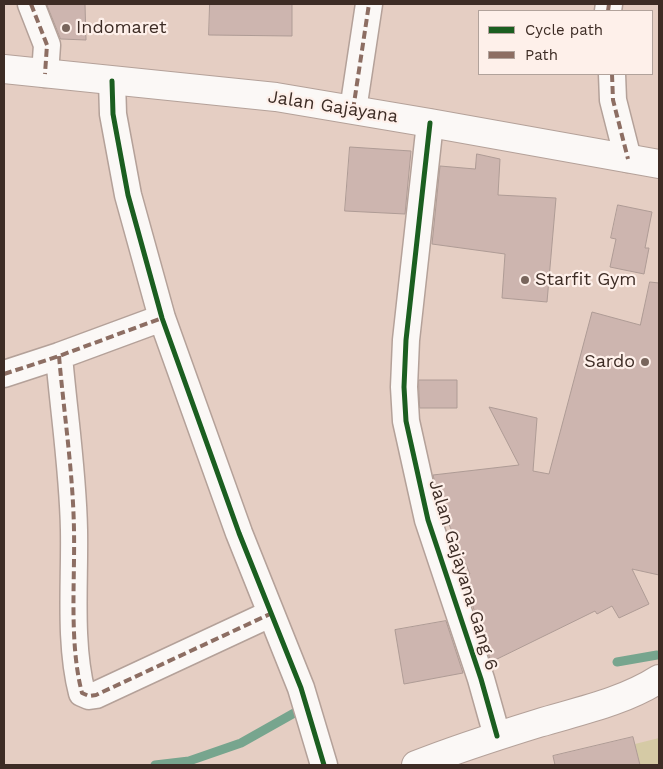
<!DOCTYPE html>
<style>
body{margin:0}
#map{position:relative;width:663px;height:769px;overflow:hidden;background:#e5cec3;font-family:"Work Sans",sans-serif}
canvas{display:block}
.frame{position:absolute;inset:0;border:5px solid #3d2c25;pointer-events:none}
.legend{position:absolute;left:478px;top:10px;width:175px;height:65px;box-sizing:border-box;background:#fef0ea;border:1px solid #b1a29b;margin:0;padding:6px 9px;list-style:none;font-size:15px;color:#3d2c25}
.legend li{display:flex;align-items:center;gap:10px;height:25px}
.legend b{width:25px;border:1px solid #b1a29b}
</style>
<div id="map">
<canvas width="663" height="769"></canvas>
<div class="frame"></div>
<ul class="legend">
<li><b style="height:6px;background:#1b5e20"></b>Cycle path</li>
<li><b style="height:6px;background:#8d6e63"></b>Path</li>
</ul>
</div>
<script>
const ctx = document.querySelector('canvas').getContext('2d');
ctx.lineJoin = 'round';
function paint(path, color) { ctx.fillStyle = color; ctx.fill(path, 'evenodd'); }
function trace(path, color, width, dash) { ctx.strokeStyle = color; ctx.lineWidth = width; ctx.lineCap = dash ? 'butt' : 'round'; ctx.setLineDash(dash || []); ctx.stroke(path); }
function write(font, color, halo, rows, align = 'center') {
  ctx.font = font + ' "Work Sans",sans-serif'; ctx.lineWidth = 4.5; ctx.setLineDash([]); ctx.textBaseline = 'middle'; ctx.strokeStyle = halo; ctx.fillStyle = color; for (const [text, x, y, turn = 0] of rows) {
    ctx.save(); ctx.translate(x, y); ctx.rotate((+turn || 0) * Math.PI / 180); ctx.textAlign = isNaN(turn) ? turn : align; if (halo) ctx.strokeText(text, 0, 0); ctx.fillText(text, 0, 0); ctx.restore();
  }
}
const green = new Path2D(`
 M659,738V765H640L635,744Z`);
const stream = new Path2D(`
 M617,662L657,655
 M155,765L189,761L241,743L296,712`);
const building = new Path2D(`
 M47,4H85L86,40L61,39Z
 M210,4H292V36L209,35Z
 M350,147L411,151L405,214L345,211Z
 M477,154L500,159L498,195L556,198L547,302L502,298L505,254L432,244L440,166L475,169Z
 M618,205L652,212L645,248H649L644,274L610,267L616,239L611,238Z
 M650,282L659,283V575L632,569L649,604L619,618L612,606L597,614L595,611L491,662L463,576L470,574L448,522L445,523L433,475L519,465L489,407L537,418L533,471L549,474L592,312L640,325Z
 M419,380H457V408H420Z
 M446,621L463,673L404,684L395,630Z
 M633,737L640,765H555L553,756Z`);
const minor = new Path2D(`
 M31,4L47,45L45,74
 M608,11L609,4
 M612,74L613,100L628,159
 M112,81L113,114L128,195L162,318L239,533L301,688L324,765
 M353,110L369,4
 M430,123L406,340L404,387L406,421L428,520L481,679L497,736
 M59,356C64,414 73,472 74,530C75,582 69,643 82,693L89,696L96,695L270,614
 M4,374L59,356L162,318`);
const secondary = new Path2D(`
 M416,765C456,749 497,736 539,723C579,711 623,702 659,679`);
const primary = new Path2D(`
 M4,69L276,97L430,123L659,164`);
const quiet = new Path2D(`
 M31,4L47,45L45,74
 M608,11L609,4
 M612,74L613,100L628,159
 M353,110L369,4
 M59,356C64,414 73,472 74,530C75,582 69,643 82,693L89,696L96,695L270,614
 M4,374L59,356L162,318`);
const cycleway = new Path2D(`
 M112,81L113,114L128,195L162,318L239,533L301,688L324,765
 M430,123L406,340L404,387L406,421L428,520L481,679L497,736`);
const markers = [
 [66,28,5,"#78655c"],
 [525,280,5,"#78655c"],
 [645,362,5,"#78655c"]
];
const poiNames = [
 ["Indomaret",76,28],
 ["Starfit Gym",535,280],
 ["Sardo",635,362,"right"]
];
const streetNames = [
 ["Jalan Gajayana",333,107,9],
 ["Jalan Gajayana Gang 6",463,575,73]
];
paint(green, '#d5caa5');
trace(stream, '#77a58e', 9);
paint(building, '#cdb5af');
trace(building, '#ae9b95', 1);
trace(minor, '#b4a199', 29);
trace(secondary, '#b4a199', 30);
trace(primary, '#b4a199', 30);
trace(minor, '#fbf8f6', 26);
trace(secondary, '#fbf8f6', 28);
trace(primary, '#fbf8f6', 28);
trace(quiet, '#8d6e63', 4, [8, 4]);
trace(cycleway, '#1b5e20', 5);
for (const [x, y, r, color] of markers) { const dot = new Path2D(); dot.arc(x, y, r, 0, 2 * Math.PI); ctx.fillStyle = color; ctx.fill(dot); trace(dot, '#fef0ea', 2); }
write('18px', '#3d2c25', '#fef0ea', poiNames, 'left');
write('18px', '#3d2c25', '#fef0ea', streetNames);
</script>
